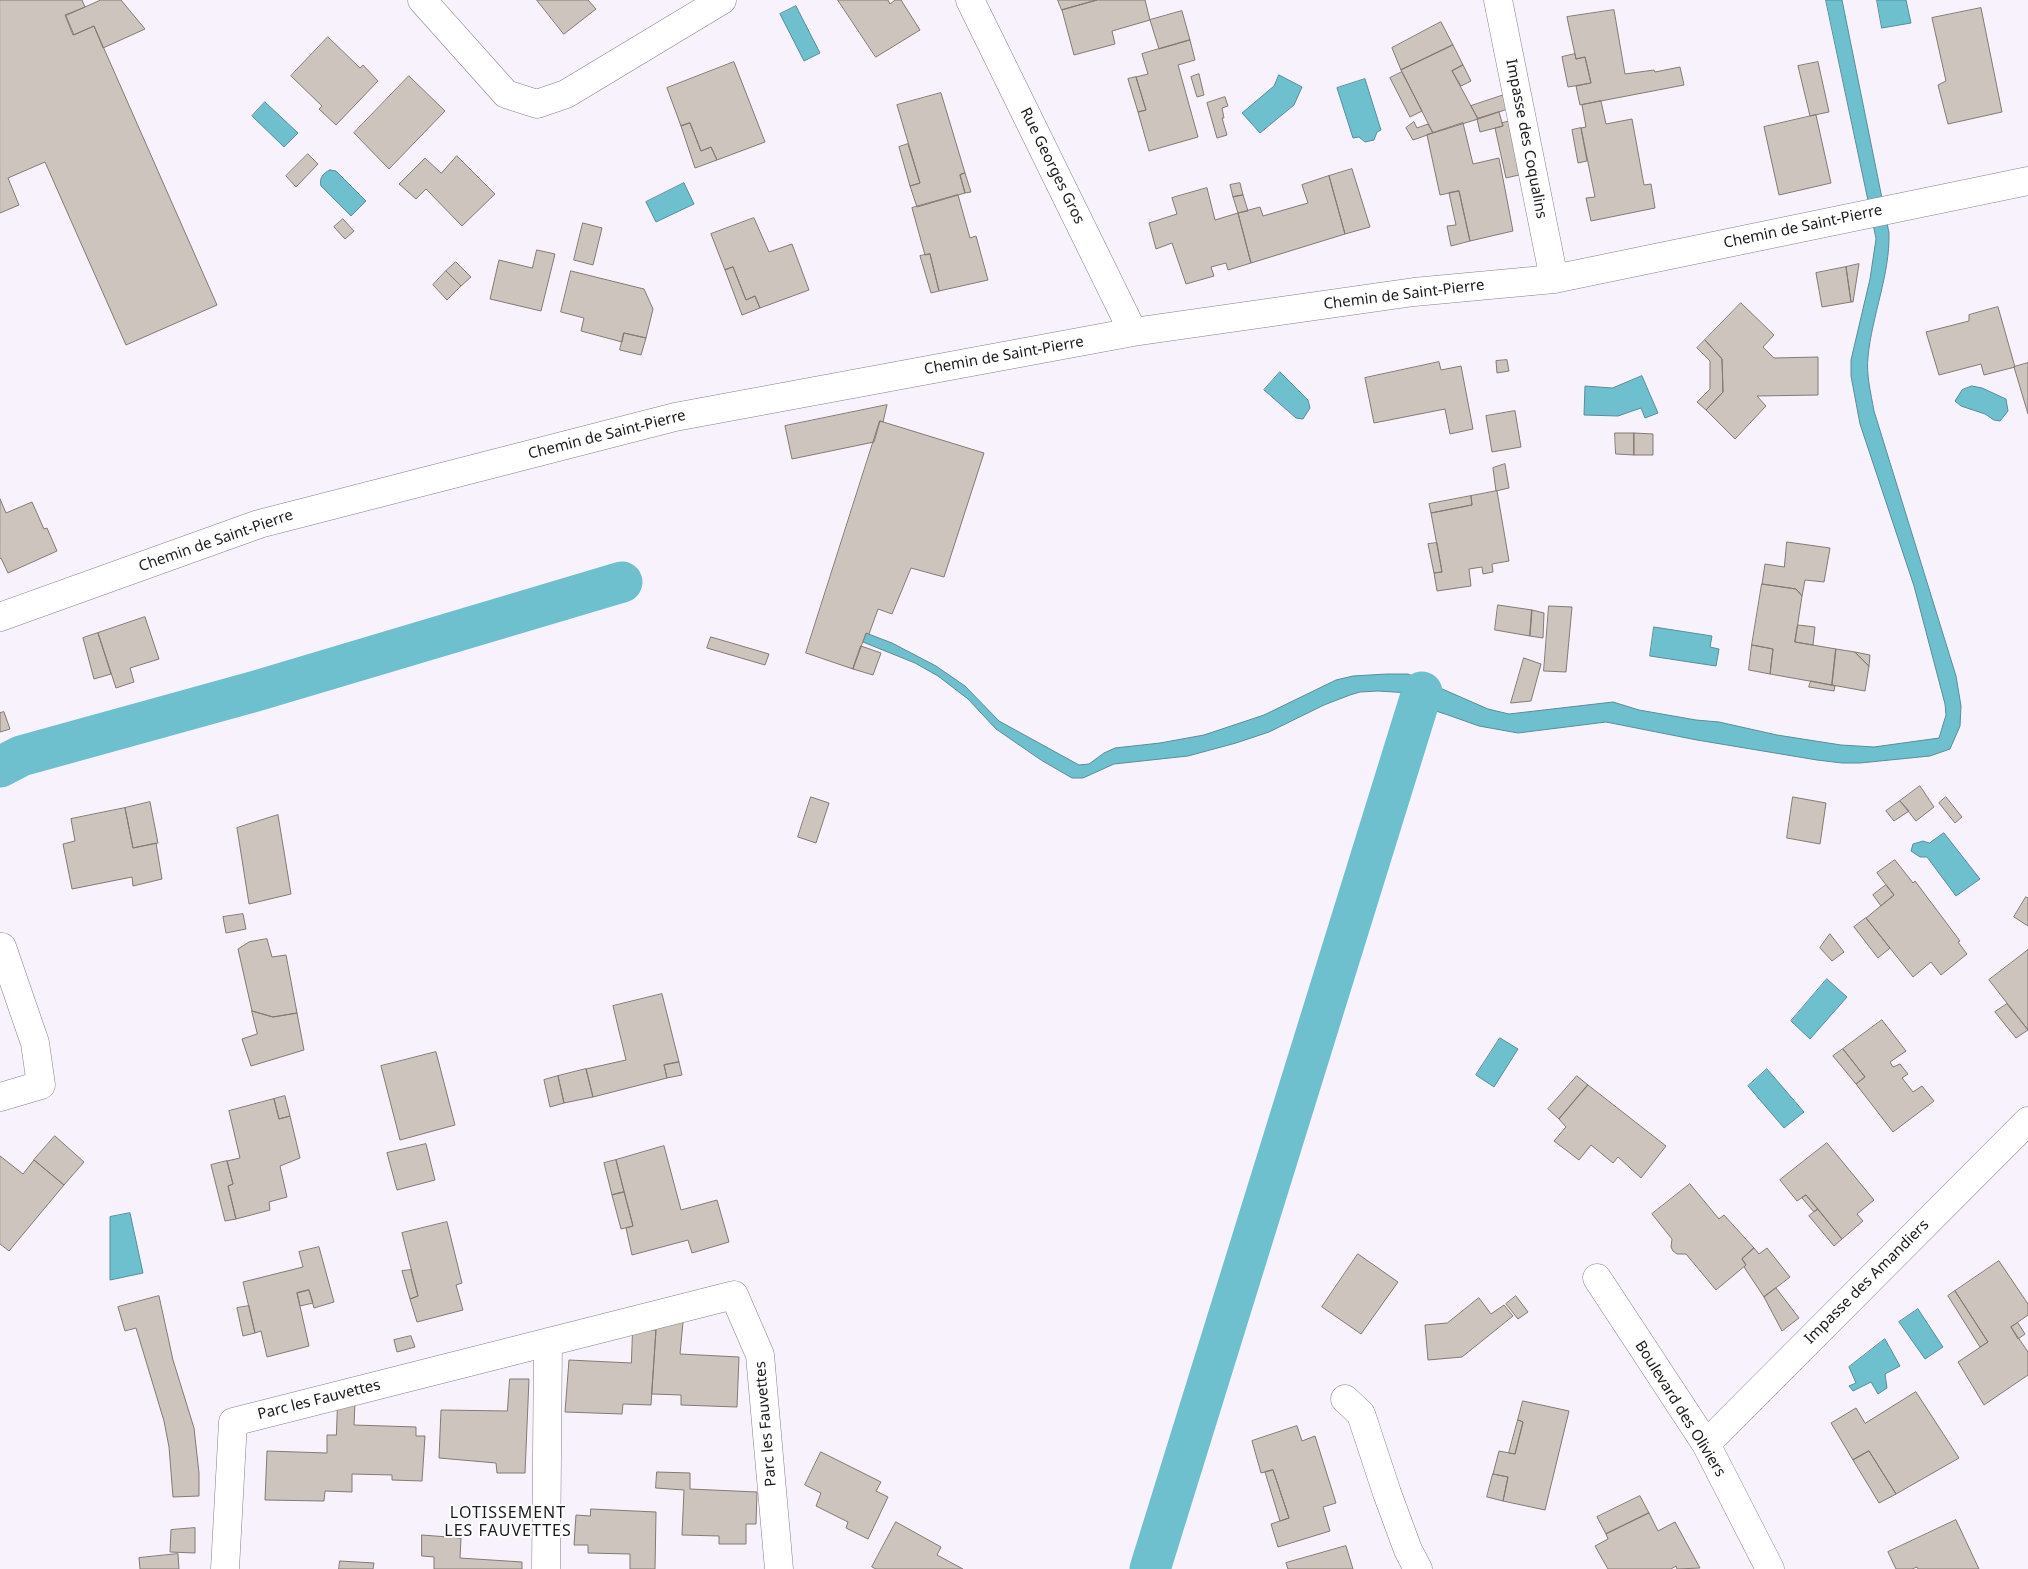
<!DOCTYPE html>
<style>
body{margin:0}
canvas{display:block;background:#f7f2fb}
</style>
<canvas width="2028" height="1569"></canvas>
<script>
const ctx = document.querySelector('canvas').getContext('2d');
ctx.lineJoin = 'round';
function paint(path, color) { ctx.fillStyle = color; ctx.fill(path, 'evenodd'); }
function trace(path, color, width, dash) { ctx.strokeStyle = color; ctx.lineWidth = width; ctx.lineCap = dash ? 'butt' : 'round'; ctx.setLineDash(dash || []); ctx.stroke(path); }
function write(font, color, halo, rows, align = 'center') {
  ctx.font = font + ' "Noto Sans",sans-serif'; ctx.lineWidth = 4; ctx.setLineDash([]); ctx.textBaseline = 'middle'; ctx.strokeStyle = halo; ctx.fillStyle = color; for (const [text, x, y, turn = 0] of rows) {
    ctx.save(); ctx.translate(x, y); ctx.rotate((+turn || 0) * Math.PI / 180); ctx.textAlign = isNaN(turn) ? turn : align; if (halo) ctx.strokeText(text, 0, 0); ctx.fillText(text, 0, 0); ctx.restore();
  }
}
const water = new Path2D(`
 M1826,0H1842L1889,233C1890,275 1872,315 1868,357C1866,374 1871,394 1874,411L1956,676L1961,706L1960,726L1950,749L1930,756L1860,763H1842L1817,760L1697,740L1606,722L1518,733L1479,726L1448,715L1436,711L1409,693L1378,691L1360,692L1350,695L1324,705L1269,732L1236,743L1188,756L1114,764L1083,778H1072L1041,760L996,729L968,699L938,676L915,663L863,642L866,633L892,643L936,666L965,686L999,721L1079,765L1089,764L1104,753L1115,748L1160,743L1204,735L1264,715L1336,680L1353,676L1387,674H1408L1488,709L1509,714L1613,702L1639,710L1696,720L1719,722L1777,735L1841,745L1874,747L1939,738L1946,715L1945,704L1914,586L1860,424L1851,376V360L1870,279L1876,239Z
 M1877,0H1906L1911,23L1882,28Z
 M796,6L820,53L804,61L780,14Z
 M1279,75L1302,87L1294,105L1260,133L1242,113L1274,86Z
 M1365,79L1381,130L1377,132L1374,140L1365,142L1359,137L1353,138L1337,88Z
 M265,102L298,133L284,147L252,116Z
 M330,170L336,171L366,201L351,216L321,186C319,178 323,173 330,170Z
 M684,183L694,204L656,222L646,202Z
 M1280,372L1308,400L1310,408L1303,419L1296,418L1264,390Z
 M1642,376L1658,413L1645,418L1641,408L1618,416L1584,415L1585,386L1612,388Z
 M1972,386L1982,388L2006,399L2008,411L2000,421L1994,420L1985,414L1961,406L1955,401L1962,390Z
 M1654,627L1712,636L1710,647L1719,649L1716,666L1650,656Z
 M1944,833L1980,879L1956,896L1927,857H1920L1911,851L1913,844L1923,841L1929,843Z
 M1827,979L1847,997L1810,1039L1791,1021Z
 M1500,1038L1518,1049L1494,1087L1476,1075Z
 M1767,1069L1804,1112L1784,1128L1748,1086Z
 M130,1213L143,1273L110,1280V1217Z
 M1918,1309L1943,1347L1925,1359L1899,1322Z
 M1885,1339L1900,1366L1885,1374L1887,1388L1878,1394L1871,1382L1853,1391L1849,1386L1856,1383L1849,1367Z`);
const canal = new Path2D(`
 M0,767L21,756L256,691L622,582
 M1150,1569L1422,692`);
const building = new Path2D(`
 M0,0H82L85,7L65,15L73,35L94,26L217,305L126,345L45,162L8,178L19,205L0,213Z
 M101,0H121L145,29L103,48L94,26L74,35L66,16Z
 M537,0H588L596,9L564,34Z
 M838,0H888L890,4L895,0H901L920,30L876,57Z
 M1058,0H1097L1062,10Z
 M1097,0H1145L1150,20L1112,31L1115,44L1074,55L1062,10Z
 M1981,8L2002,112L1948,124L1938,85L1946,81L1932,18Z
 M1614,10L1625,74L1654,70L1655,72L1680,67L1684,85L1580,105L1576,86L1591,83L1585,57L1576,59L1567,17Z
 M1182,11L1190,40L1159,49L1150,20Z
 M1441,22L1453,45L1401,70L1392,48Z
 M328,37L360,68L363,65L378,81L336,125L319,109L322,106L291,76Z
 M1190,40L1195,60L1178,65L1198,137L1149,151L1138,112L1146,110L1136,77L1148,74L1142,54Z
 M1453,45L1463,65L1452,71L1478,119L1433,133L1401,70Z
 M1575,54L1576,59L1585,57L1591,83L1568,87L1562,57Z
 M734,62L765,142L717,160L711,147L701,151L690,123L681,126L667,88Z
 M1818,62L1829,112L1810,116L1798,66Z
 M1463,65L1471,81L1461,86L1452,71Z
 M1402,72L1422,111L1410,117L1390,78Z
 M1199,74L1204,95L1197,97L1191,77Z
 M409,76L445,111L389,169L354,133Z
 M1136,77L1146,110L1138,112L1128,79Z
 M941,93L965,173L960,175L965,193L917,207L910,186L920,183L897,105Z
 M1507,94L1510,108L1499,112L1478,119L1471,106Z
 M1225,97L1228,106L1222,108L1224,118H1222L1227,135L1217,138L1207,103Z
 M1601,101L1606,124L1632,119L1644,185L1651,184L1655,208L1591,221L1586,198L1595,197L1581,128L1586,127L1582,105Z
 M1499,112L1503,126L1480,132L1477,119Z
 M1816,115L1831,183L1779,195L1764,127Z
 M1512,121L1523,174L1506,178L1495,128L1503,126L1502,123Z
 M1414,122L1417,128L1428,124L1433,133L1413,140L1406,128Z
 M690,123L701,151L711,147L717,160L695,168L681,126Z
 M1463,123L1473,164L1499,158L1513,231L1470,241L1459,191L1440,195L1427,135Z
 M1581,128L1587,161L1578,163L1572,130Z
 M908,144L920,183L910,186L899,147Z
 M308,154L318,164L296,187L286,176Z
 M457,156L495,194L462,226L426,189L416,199L399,184L425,158L441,173Z
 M1352,169L1370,227L1345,234L1329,176Z
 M965,173L971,192L965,193L960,175Z
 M1329,176L1345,234L1251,263L1238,213L1260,207L1263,216L1308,203L1302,185Z
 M1240,183L1243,195L1233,197L1230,185Z
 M1207,188L1215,220L1238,213L1251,263L1228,270L1226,263L1211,267L1214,276L1186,284L1172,243L1156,249L1149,223L1177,214L1172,198Z
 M1459,191L1470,241L1451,246L1447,226L1456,225L1449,193Z
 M958,195L970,238L976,236L988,280L939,291L930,254L925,255L912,208Z
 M1243,195L1248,211L1238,213L1233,197Z
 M754,218L769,252L792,244L809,290L760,308L755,296L746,300L733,267L725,270L711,234Z
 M343,219L354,231L345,239L334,227Z
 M583,223L602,228L593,265L574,260Z
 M537,250L555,254L541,311L490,299L499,260L532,268Z
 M930,254L939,291L931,293L920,256Z
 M456,262L471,277L461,286L446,271Z
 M1859,264L1853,302H1851L1846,267Z
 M733,267L746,300L755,296L760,308L742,315L725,270Z
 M1846,267L1851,302L1822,307L1816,273Z
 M446,271L461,286L447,300L433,285Z
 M571,271L644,289L653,309L646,338L624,333L622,342L581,331L584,318L561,312Z
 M1741,303L1774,335L1763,347L1774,358L1818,357V395L1757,396L1766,406L1735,439L1706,410L1723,392L1722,359L1705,340Z
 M1998,307L2015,367L1984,375L1981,364L1939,375L1926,332L1969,321V315Z
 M624,333L646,338L641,355L620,350Z
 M1705,340L1722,359L1723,392L1706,410L1697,402L1710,389V361L1697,348Z
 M1507,360L1509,371L1497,373L1496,361Z
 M1439,362L1441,370L1461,366L1473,429L1450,434L1445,409L1374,423L1365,378Z
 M2028,363V414L2014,367Z
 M887,405L883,422L880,421L874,442L792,459L785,426Z
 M1515,411L1521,447L1492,452L1486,416Z
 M880,421L984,453L944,577L911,568L892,614L878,609L869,634L866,633L853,669L806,653Z
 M1615,433H1634V455L1616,454Z
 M1634,433L1653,434V455H1634Z
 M1505,464L1509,488L1496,491L1493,468Z
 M1497,491L1509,561L1492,564L1493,572L1483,574L1482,567L1469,569L1471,586L1437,591L1434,573L1442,572L1431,513L1472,505L1471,496Z
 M1471,496L1472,505L1431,513L1429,504Z
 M0,499L6,513L32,502L44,529L47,528L57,551L8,573L1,558L0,559Z
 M1787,542L1830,548L1824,582L1805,580L1802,596L1796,589L1762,584L1765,564L1784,567Z
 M1437,543L1442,572L1434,573L1428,544Z
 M1762,584L1796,589L1802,596L1795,642L1836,649L1832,685L1770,674L1773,649L1752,645Z
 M1498,605L1532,610L1530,636L1495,630Z
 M1549,606L1572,607L1566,672L1544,671Z
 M1532,610L1544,613L1543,638L1530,636Z
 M145,617L159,659L130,668L134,682L116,688L98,633Z
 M1798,625L1815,627L1813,645L1795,642Z
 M98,633L111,674L94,679L83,638Z
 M711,637L769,654L765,665L707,648Z
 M1752,645L1773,649L1770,674L1749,670Z
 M861,646L881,653L873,675L853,669Z
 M1836,649L1855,652L1869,666L1865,691L1832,685Z
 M1855,652L1870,655L1869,666Z
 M1524,658L1541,664L1531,701L1511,703Z
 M1811,681L1835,686L1834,691L1809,687Z
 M4,712L10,729L0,732V713Z
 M1920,786L1934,807L1916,821L1900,801Z
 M811,797L829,803L816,843L798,837Z
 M1793,797L1826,803L1820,844L1787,838Z
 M1946,797L1962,817L1955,823L1939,803Z
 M1900,801L1909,811L1894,821L1886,811Z
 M150,802L158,843L133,848L125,808Z
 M125,808L133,848L156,843L162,879L133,886L132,877L72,889L63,844L75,841L71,819Z
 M278,815L291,894L249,904L237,828Z
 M1895,860L1913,883L1915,881L1960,941L1958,942L1967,954L1941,975L1931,962L1913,977L1866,918L1894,895L1877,873Z
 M1886,885L1894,895L1881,906L1873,895Z
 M2026,897L2028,898V926L2014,917Z
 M243,914L246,929L226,933L223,917Z
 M1866,918L1890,948L1878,958L1854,927Z
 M1830,934L1844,952L1832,961L1820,948Z
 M267,939L272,957L286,955L297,1013L273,1017L252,1011L238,949L249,942Z
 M2028,950V1030L1989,980Z
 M662,994L679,1062L664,1065L667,1078L593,1097L586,1069L626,1060L613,1006Z
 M2007,1004L2028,1030L2016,1038L1995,1012Z
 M252,1011L273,1017L297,1013L304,1050L251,1066L242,1039L257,1034Z
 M1882,1020L1906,1051L1890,1062L1893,1067L1900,1064L1908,1074L1902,1078L1913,1092L1922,1086L1934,1101L1893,1132L1856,1084L1865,1077L1843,1049Z
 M1843,1049L1865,1077L1856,1084L1833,1056Z
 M436,1052L455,1125L400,1140L381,1066Z
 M679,1062L682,1075L667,1078L664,1065Z
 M586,1069L593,1097L564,1103L558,1076Z
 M558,1076L564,1103L550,1107L544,1080Z
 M1577,1076L1588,1085L1559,1119L1548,1109Z
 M1588,1085L1666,1146L1641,1178L1618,1157L1613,1163L1591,1145L1579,1160L1554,1141L1566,1127L1559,1119Z
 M285,1096L290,1116L279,1119L274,1099Z
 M274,1099L279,1119L290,1116L300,1158L280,1166L287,1197L269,1202L270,1210L236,1219L228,1186L233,1184L227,1161L240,1158L229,1111Z
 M55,1136L84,1162L64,1185L34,1160Z
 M1827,1143L1874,1200L1857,1214L1863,1221L1842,1239L1806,1195L1797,1201L1780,1180Z
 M426,1144L435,1180L397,1190L387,1153Z
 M664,1146L681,1210L717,1200L729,1242L692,1253L688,1240L632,1255L626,1228L633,1226L616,1160Z
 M0,1156L23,1174L34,1160L64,1185L9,1251L0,1244Z
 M616,1160L624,1192L612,1195L604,1163Z
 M227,1161L233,1184L228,1186L236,1219L225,1221L211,1165Z
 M1690,1184L1719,1219L1724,1215L1754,1248L1742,1259L1746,1265L1716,1290L1686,1254H1677L1673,1251L1671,1247L1672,1239L1652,1214Z
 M624,1192L633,1226L621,1229L612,1195Z
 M1806,1195L1818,1209L1814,1212L1802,1198Z
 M1818,1209L1842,1239L1834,1246L1809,1216Z
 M447,1222L462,1283L456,1285L463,1310L417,1322L410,1299L418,1296L402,1233Z
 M319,1247L334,1302L314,1308L309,1290L297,1293L309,1346L267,1357L261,1331L255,1333L243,1282L303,1267L299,1252Z
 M1754,1248L1759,1254L1767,1248L1790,1277L1764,1297L1744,1267L1746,1265L1742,1259Z
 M1358,1254L1398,1282L1361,1334L1322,1307Z
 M1999,1261L2028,1304V1315L2011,1327L2028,1352V1375L1984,1405L1958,1362L1988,1342L1955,1291Z
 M411,1270L418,1296L410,1299L402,1271Z
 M1776,1288L1799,1318L1782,1331L1764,1297Z
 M309,1290L313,1303L300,1306L297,1293Z
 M1955,1291L1988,1342L1980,1347L1948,1296Z
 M159,1296L173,1360L194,1428L199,1473V1496L173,1497L169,1447L164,1421L136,1328L125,1331L118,1307Z
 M1516,1296L1528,1312L1518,1319L1506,1304Z
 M1479,1298L1491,1314L1504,1305L1513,1316L1462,1357L1428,1360L1425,1325L1447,1323Z
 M249,1306L255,1333L243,1336L237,1308Z
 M657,1321L683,1322L680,1354L739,1357L737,1407L681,1405V1395L652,1394Z
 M2018,1323L2025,1334L2018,1339L2011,1327Z
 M633,1329L656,1330L651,1405L623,1404L622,1414L565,1412L569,1360L631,1363Z
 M411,1336L415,1347L397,1352L394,1340Z
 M510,1379H529L525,1473H497L496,1463L439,1458L441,1410L507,1411Z
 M1916,1392L1959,1458L1896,1494L1869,1451L1853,1460L1831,1423L1856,1408L1865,1423Z
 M338,1401L355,1402L354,1425L416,1427V1436H425L422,1481L392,1480V1475L352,1474V1492L325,1491L324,1501L265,1500L267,1451L327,1453V1435H336Z
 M1523,1401L1569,1411L1545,1510L1503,1501L1508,1477L1493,1474L1499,1451L1515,1454L1523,1422L1518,1420Z
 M1518,1420L1523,1422L1515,1454L1509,1453Z
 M1297,1426L1302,1441L1315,1436L1336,1503L1323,1507L1330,1531L1278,1547L1271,1524L1289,1518L1273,1470L1261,1473L1252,1441Z
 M1869,1451L1896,1494L1879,1503L1853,1460Z
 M821,1452L881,1482L876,1491L888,1497L868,1539L846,1528L848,1522L816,1506L821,1493L805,1485Z
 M1273,1470L1289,1518L1280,1521L1265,1472Z
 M657,1472L690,1473V1489L757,1492L756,1524H746V1544H719V1536L682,1535L684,1490L656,1488Z
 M1493,1474L1508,1477L1503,1501L1487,1497Z
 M1640,1496L1649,1513L1606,1534L1597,1517Z
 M591,1509L656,1512L655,1569H630V1554L588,1553V1545H574L576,1515L590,1516Z
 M1649,1513L1658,1531L1675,1522L1700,1568L1677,1569L1676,1566L1671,1569H1608L1595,1546L1608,1539L1606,1534Z
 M1956,1520L1979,1569H1918L1917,1567L1912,1569H1896L1888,1552Z
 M896,1522L941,1547L937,1555L963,1569H876L872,1567Z
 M195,1528V1553L170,1552L171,1530Z
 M422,1535L461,1538L460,1558L522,1562V1569H434V1557L422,1556Z
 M1346,1546L1353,1569H1288L1286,1563Z
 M178,1554L179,1569H140L139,1558Z
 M340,1561L374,1563L373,1569H339Z`);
const minor = new Path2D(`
 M422,0L506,94L537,104L566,94L722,0
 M970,0L1133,332
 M1498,0L1554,279
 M0,617L259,524L675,417L1133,332L1414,292L1554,279L2028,181
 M0,1097L41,1085L35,1043L2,947
 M1597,1278L1706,1444L1770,1569
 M1345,1399L1361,1414L1387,1493L1408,1550L1418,1569
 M1706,1444L2028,1121
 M225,1569L233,1422L734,1295L760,1355L779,1569
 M546,1569L548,1342`);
const streetNames = [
 ["Impasse des Coqualins",1526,139,79],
 ["Rue Georges Gros",1052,166,64],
 ["Chemin de Saint-Pierre",1803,227,-12],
 ["Chemin de Saint-Pierre",1404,295,-7],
 ["Chemin de Saint-Pierre",1004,356,-10],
 ["Chemin de Saint-Pierre",607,435,-14],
 ["Chemin de Saint-Pierre",216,541,-19],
 ["Impasse des Amandiers",1867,1282,-45],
 ["Parc les Fauvettes",319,1400,-14],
 ["Boulevard des Oliviers",1680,1409,58],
 ["Parc les Fauvettes",766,1424,-95]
];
const neighbourhoodNames = [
 ["LOTISSEMENT",508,1513],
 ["LES FAUVETTES",508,1531]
];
paint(water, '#6fc0ce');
trace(water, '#568e99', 1);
trace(canal, '#6fc0ce', 41);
paint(building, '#cdc4bd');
trace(building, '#837a74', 1);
trace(minor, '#858088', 29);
trace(minor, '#fff', 28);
write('15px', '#1b1a1d', '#fff', streetNames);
ctx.letterSpacing = '1px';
write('16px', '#1b1a1d', '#fff', neighbourhoodNames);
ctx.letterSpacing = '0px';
</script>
